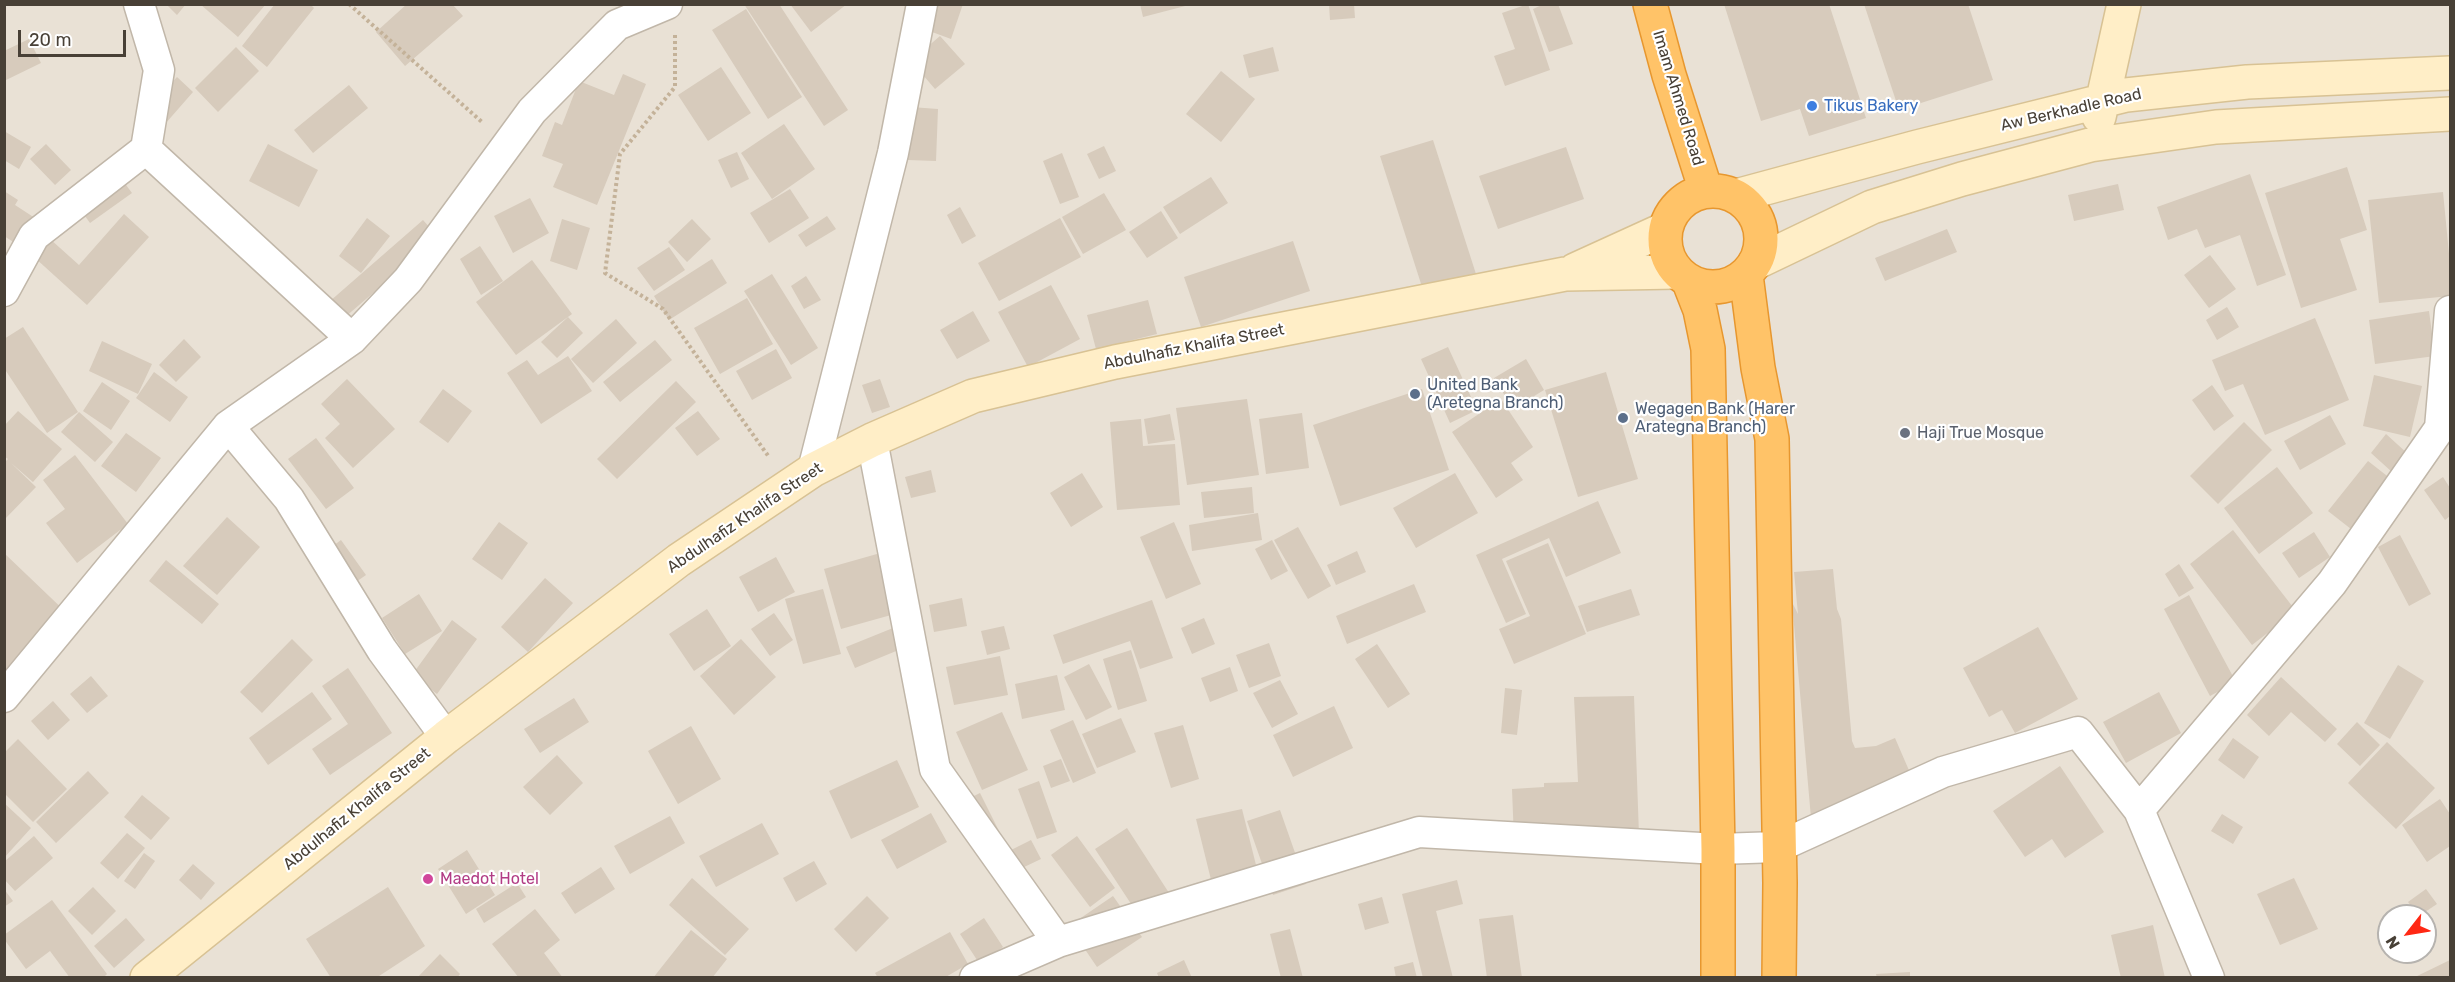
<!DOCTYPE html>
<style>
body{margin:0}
#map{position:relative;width:2455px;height:982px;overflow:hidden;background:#f5f0e7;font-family:Rubik,sans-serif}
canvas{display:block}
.frame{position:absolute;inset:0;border:6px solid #484036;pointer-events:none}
.north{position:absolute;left:2377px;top:904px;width:60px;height:60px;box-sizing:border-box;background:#fff;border:2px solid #b6b3af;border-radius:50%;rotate:239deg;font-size:16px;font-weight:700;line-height:24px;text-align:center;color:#484036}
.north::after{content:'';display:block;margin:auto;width:21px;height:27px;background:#ff2814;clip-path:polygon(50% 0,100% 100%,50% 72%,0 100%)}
.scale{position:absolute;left:18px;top:30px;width:108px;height:27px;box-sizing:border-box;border:3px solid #484036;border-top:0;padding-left:8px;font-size:18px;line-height:21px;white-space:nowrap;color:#484036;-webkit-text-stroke:4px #fff;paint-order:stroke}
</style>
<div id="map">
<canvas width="2455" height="982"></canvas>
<div class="frame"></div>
<div class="north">N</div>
<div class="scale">20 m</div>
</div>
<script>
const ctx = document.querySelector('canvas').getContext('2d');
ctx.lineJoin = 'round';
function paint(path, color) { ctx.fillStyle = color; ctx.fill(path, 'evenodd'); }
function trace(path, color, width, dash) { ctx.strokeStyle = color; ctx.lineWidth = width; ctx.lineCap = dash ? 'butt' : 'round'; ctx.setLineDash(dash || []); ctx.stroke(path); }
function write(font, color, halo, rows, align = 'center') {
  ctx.font = font + ' Rubik,sans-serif'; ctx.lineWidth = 4.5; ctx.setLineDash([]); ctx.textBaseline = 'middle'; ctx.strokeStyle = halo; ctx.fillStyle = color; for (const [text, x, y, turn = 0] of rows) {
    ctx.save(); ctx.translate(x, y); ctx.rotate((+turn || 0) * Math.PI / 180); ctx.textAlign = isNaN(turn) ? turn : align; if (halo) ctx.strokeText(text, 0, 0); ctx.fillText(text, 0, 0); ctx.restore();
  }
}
const residential = new Path2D(`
 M5,5H2450V977L5,978ZM2389,916H2425V952H2389Z`);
const building = new Path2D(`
 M166,4H186L177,15Z
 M200,4H266L238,37Z
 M275,4H310L314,8L267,67L242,46Z
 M407,4H452L463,16L405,66L376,32Z
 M744,4H779L848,110L824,126Z
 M790,4H847L811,32Z
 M933,4H963L951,39L924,29Z
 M1140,4H1188L1189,5L1143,17Z
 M1329,4H1354L1355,18L1330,20Z
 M1528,4L1550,70L1505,86L1494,56L1515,49L1502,13Z
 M1544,4H1558L1573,44L1549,52L1533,9Z
 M1724,4H1829L1866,118L1809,136L1800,109L1761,121Z
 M1864,4H1968L1993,80L1899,110Z
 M746,9L802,97L768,119L712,30Z
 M940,36L965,64L935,89L911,61Z
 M29,39L41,63L4,81V51Z
 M236,47L259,71L218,112L195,88Z
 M1273,47L1279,71L1249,78L1243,55Z
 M721,67L751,113L708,141L678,95Z
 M1221,71L1255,99L1221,142L1186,114Z
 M623,74L646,84L597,205L553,187L563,164L542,156L555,122L562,125L579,81L614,95Z
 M177,77L193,92L165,124L148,109Z
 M349,85L368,108L313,153L294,130Z
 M911,107L938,109L936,161L908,160Z
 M784,124L815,169L772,199L741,153Z
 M4,131L31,147L19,169L4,160Z
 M1433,140L1476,274L1423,290L1380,156Z
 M46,144L71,170L55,185L30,159Z
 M268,144L318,170L299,207L249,181Z
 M1104,146L1116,171L1099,179L1087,154Z
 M1566,147L1584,199L1498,229L1479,176Z
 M737,152L749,179L731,188L718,160Z
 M1062,153L1079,197L1060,204L1043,161Z
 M2347,167L2367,230L2340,239L2357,290L2301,308L2265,193Z
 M117,173L132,193L90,223L75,202Z
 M2250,174L2286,275L2257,286L2240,235L2205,248L2197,229L2168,240L2157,207Z
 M1211,177L1228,203L1180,234L1163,207Z
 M2118,184L2124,210L2074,221L2068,195Z
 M790,189L809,218L769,243L750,213Z
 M4,191L18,200L15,205L41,222L23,248L4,236Z
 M2443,192L2450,264V296L2379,303L2368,200Z
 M1104,193L1126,230L1083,254L1062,217Z
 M530,198L549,233L513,253L494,216Z
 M960,207L976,236L962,244L947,215Z
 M1161,211L1178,238L1147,258L1129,232Z
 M124,214L149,237L87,305L34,257L50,239L79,265Z
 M827,216L836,229L806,247L798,235Z
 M367,218L390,236L361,273L339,256Z
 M1060,218L1081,257L999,301L978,263Z
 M562,219L590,228L577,270L550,261Z
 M692,219L711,239L687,262L668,242Z
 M423,220L438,237L344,318L329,302Z
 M1947,229L1957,252L1885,281L1875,258Z
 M1293,241L1310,291L1201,327L1184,277Z
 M480,246L503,281L481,295L460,259Z
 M669,247L685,270L654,291L637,268Z
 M2210,255L2236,289L2209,308L2184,275Z
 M712,259L727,283L669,320L654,296Z
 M532,260L572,314L516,355L476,302Z
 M772,274L818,348L791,365L744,291Z
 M806,276L821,300L804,309L791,286Z
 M1051,285L1080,339L1028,367L998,312Z
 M747,298L773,344L720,374L694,328Z
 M1148,300L1157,334L1096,349L1087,315Z
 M2227,307L2239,327L2217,340L2206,320Z
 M973,311L990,341L957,359L940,330Z
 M2429,311L2435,356L2375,364L2369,320Z
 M568,317L583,333L557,358L541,342Z
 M2315,318L2349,400L2265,435L2243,384L2225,391L2212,360Z
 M616,319L637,343L593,383L571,359Z
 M23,327L78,412L47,433L4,368V339Z
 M184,339L201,357L176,382L159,365Z
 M655,340L672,360L620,402L603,382Z
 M102,341L152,364L138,394L89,371Z
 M1448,347L1477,410L1450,423L1421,359Z
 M776,349L792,378L752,400L736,371Z
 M568,356L592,391L541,424L507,373L527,360L538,375Z
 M1526,359L1544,390L1513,409L1494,378Z
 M154,372L188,397L170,422L136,398Z
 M1606,372L1638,479L1578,497L1545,390Z
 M2374,375L2422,386L2410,437L2363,426Z
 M347,379L395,429L353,468L325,438L340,424L321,404Z
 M880,379L890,407L872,413L862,385Z
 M676,381L696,402L617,479L597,459Z
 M102,382L130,401L111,430L83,411Z
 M2212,385L2234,416L2214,431L2192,400Z
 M443,389L472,411L448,443L419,422Z
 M1422,389L1449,470L1340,506L1313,425Z
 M1247,399L1259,475L1187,485L1176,408Z
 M1501,399L1533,447L1511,463L1523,480L1496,498L1452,432Z
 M18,411L62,449L33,482L11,463L36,487L4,520V463L8,459L4,456V426Z
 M698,411L720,439L697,456L675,428Z
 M79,412L113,442L95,462L61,432Z
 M1302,413L1309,468L1266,474L1259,419Z
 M1170,414L1175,440L1148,444L1144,419Z
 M2330,415L2346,444L2300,470L2284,441Z
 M1141,419L1143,446L1175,444L1180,505L1117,510L1110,422Z
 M2244,422L2272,450L2218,504L2190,476Z
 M126,433L161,458L136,492L101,466Z
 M2386,434L2408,454L2392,472L2371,453Z
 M316,438L354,488L326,509L288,459Z
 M75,455L128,524L77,563L46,523L65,509L43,480Z
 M2368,461L2391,479L2351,529L2328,511Z
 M2277,467L2313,513L2259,554L2224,508Z
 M931,470L936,492L911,498L905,477Z
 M1082,473L1103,507L1071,527L1050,493Z
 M1455,473L1478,513L1416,548L1393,508Z
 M2443,477L2450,488V516L2445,520L2424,490Z
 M1252,487L1254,513L1204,518L1201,492Z
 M1598,501L1621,553L1566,577L1549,538L1502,559L1526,614L1506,623L1476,555Z
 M1258,513L1262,540L1192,551L1189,525Z
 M227,517L260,547L217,595L183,566Z
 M499,522L528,543L502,580L472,559Z
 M1174,522L1201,584L1166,599L1140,537Z
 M1298,527L1331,586L1308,599L1274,540Z
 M2233,530L2296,611L2252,645L2190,564Z
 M2314,532L2330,557L2299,578L2282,553Z
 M2400,535L2431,594L2409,606L2378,547Z
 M341,540L366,575L343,591L318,557Z
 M1272,540L1288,571L1271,580L1255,549Z
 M1548,543L1586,634L1514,664L1499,629L1530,616L1506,561Z
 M891,550L909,610L841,629L824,569Z
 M1357,551L1366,572L1336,585L1327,565Z
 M4,553L72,618L4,689Z
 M776,557L795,592L758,612L739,577Z
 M166,560L219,604L202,624L149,581Z
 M2179,564L2194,588L2179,597L2165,574Z
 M1833,569L1837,609L1841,619L1852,741L1855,748L1876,746L1895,738L1911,775L1811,818L1792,602L1798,614L1794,572Z
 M545,578L573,603L528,652L501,627Z
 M1414,584L1426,612L1347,644L1336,616Z
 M823,589L841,654L803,664L785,599Z
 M1631,589L1640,615L1587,632L1578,606Z
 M419,594L442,631L405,654L382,618Z
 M2189,595L2236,682L2210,696L2164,609Z
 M962,598L967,626L934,632L929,605Z
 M1152,600L1173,658L1140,669L1130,641L1063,664L1053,635Z
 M707,609L731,646L694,671L669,634Z
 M774,613L793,640L770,656L751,629Z
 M1204,618L1215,644L1192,654L1181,628Z
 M452,620L477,639L437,694L412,675Z
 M1004,626L1010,649L987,655L981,631Z
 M2038,627L2078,699L2015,733L2002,710L1989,717L1963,668Z
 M893,628L901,649L855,668L846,647Z
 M292,639L313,660L262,713L240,692Z
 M741,639L776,677L734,715L700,676Z
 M1269,643L1281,676L1249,688L1236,655Z
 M1377,644L1410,694L1388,708L1355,659Z
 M1131,650L1147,701L1118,710L1103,659Z
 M1000,656L1008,695L954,705L946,667Z
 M1089,664L1112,707L1086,720L1064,677Z
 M2398,665L2424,681L2390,739L2364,723Z
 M1230,667L1238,691L1210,702L1201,678Z
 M348,668L392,733L330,775L312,749L348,724L322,686Z
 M1057,675L1065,710L1022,719L1015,684Z
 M91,676L108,696L87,713L70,694Z
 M2281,677L2337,729L2325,742L2291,712L2269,736L2247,715Z
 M1280,680L1298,714L1272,728L1253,693Z
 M1505,688L1522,690L1517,735L1501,733Z
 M312,692L332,719L268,765L249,738Z
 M2159,692L2181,733L2126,763L2103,722Z
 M1634,696L1639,835L1514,840L1512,789L1544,787V783L1578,782L1574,697Z
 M574,698L589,722L540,753L524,729Z
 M53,701L70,720L48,740L31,721Z
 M1334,706L1353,748L1293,777L1273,735Z
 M1002,712L1028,770L982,790L956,732Z
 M1121,718L1136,752L1097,768L1082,734Z
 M1073,720L1096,773L1073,783L1050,730Z
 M2357,722L2380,745L2360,766L2337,744Z
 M1183,725L1199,779L1171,788L1154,733Z
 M691,726L721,779L678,804L648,751Z
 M2233,738L2259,757L2244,779L2218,760Z
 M18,739L67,789L33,822L4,793V753Z
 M2387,742L2435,788L2396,829L2348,783Z
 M557,755L583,783L550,815L523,787Z
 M1061,759L1070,781L1051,788L1043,766Z
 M897,760L919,807L851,839L829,791Z
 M2060,766L2104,832L2065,858L2052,839L2025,857L1993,811Z
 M88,771L109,793L56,843L36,822Z
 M1039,781L1057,832L1037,839L1018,789Z
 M980,793L1009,851L1031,840L1041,859L1001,878L964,801Z
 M142,795L170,818L151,840L124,817Z
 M2440,799L2450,814V846L2427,862L2402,825Z
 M4,803L31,828L4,858Z
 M1242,809L1262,889L1216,900L1196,819Z
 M1280,810L1306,884L1273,895L1247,821Z
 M931,813L947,842L897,869L881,840Z
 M2222,814L2243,827L2233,844L2211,831Z
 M670,816L685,843L630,874L614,846Z
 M762,823L779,854L716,887L699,856Z
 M1127,828L1171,896L1139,916L1095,849Z
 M127,833L145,848L118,879L100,863Z
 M34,836L53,858L15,891L4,879V862Z
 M1077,836L1115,888L1090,907L1051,855Z
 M467,850L495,895L466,914L438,869Z
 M144,853L155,861L135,889L124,881Z
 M814,861L827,884L796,902L783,878Z
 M193,864L215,883L201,900L179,880Z
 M601,867L615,889L575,914L561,893Z
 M692,878L749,929L725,955L669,905Z
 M2294,878L2318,929L2280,945L2257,894Z
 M1457,880L1463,904L1436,911L1453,978H1423L1402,894Z
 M517,883L526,897L484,923L476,909Z
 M93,887L116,911L92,935L68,911Z
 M388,887L425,946L376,978H331L306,939Z
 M4,889L13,901L4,907Z
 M2426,889L2437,904L2419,916L2408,902Z
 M867,896L889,918L856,952L834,929Z
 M1113,896L1142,937L1097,967L1069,926Z
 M1382,897L1389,923L1365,930L1358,904Z
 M52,900L107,974L103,978H70L50,951L26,969L4,939V935Z
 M535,909L560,940L544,953L563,978H519L492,944Z
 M1513,915L1522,978H1487L1479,919Z
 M126,918L145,940L114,968L94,946Z
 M984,918L1003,947L979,963L960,934Z
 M2153,925L2165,978H2121L2111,935Z
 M1290,929L1303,978H1281L1270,934Z
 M691,930L727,959L712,978H653Z
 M950,932L968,964L944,978H878L875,973Z
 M440,954L460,974L457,978H417Z
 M1184,960L1192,978H1159L1157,973Z
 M2450,960V978H2413Z
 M1413,962L1417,978H1396L1394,967Z
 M1910,972V978H1877L1876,974Z`);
const path = new Path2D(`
 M349,4L482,122
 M675,35V87L620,154L605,273L663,309L769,457`);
const street = new Path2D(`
 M146,149L352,339
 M4,291L34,236L146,149L159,70L139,4
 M228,426L289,499L382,650L446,737
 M872,440L935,769L1058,942
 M813,470L893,153L922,4
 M4,697L228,426L352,339L408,280L532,111L617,25L667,4
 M2139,810L2332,583L2440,428L2450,311
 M975,978L1058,942L1419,832L1718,849L1778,847L1943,772L2078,732L2139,810L2209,978`);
const secondary = new Path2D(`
 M2099,117L2124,4
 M1736,196L1917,147L2126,95L2247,82L2450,73
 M1755,263L1872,207L1962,179L2090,145L2216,127L2450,114
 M1575,270L1665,229
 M147,978L446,737L679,560L813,470L872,440L973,396L1115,362L1565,274L1677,272`);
const highway = new Path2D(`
 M1650,4L1669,75L1706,191
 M1665 239a48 48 0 1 1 96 0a48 48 0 1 1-96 0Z
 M1746,275L1758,368L1772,439L1780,883L1779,978
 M1689,282L1700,310L1708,349L1718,849V978`);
const markers = [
 [1812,106,6,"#3f7fe0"],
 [1415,394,6,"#5c6f8a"],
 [1623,418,6,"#5c6f8a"],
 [1905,433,6,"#6b7280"],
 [428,879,6,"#d1479c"]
];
const streetNames = [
 ["Imam Ahmed Road",1678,98,73],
 ["Aw Berkhadle Road",2071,110,-13],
 ["Abdulhafiz Khalifa Street",1194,347,-11],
 ["Abdulhafiz Khalifa Street",745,518,-34],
 ["Abdulhafiz Khalifa Street",357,809,-39]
];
const shopNames = [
 ["Tikus Bakery",1824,106]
];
const serviceNames = [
 ["United Bank",1427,385],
 ["(Aretegna Branch)",1427,403],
 ["Wegagen Bank (Harer",1635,409],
 ["Arategna Branch)",1635,427]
];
const worshipNames = [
 ["Haji True Mosque",1917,433]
];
const hotelNames = [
 ["Maedot Hotel",440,879]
];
paint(residential, '#e9e1d5');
paint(building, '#d7cbbc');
trace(street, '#c1b7a9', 33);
trace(secondary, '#d8c294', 36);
trace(highway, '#e7972f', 36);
trace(path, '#c4b299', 4, [3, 3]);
trace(street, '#fff', 30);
trace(secondary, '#ffeec7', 33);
trace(highway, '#ffc368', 33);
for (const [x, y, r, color] of markers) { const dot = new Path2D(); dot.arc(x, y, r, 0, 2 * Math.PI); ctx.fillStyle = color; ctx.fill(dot); trace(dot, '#fff', 2); }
write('16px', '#484036', '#fff', streetNames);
write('16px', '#366cbe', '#fff', shopNames, 'left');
write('16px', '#4e5e75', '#fff', serviceNames, 'left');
write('16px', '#5b616d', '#fff', worshipNames, 'left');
write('16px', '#b23c85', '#fff', hotelNames, 'left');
</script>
